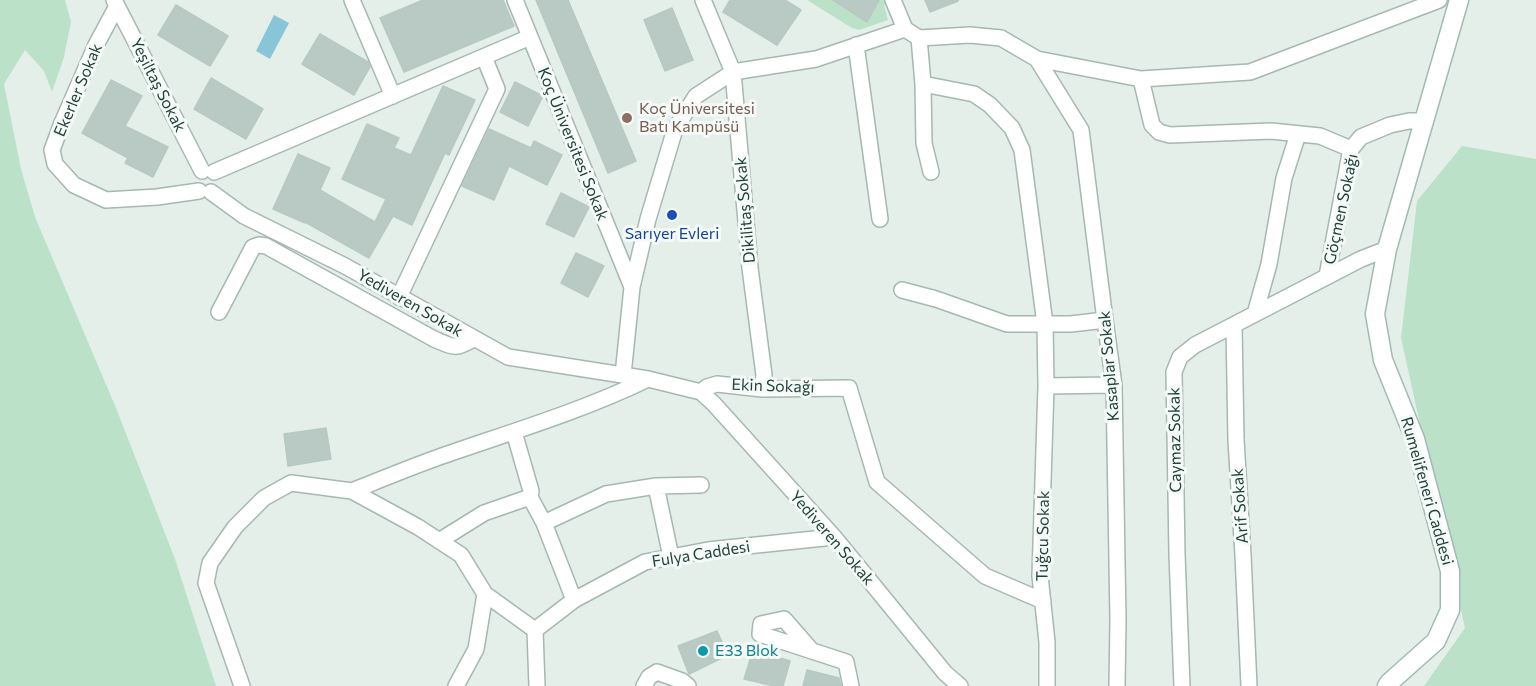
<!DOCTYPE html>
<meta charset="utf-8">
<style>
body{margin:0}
canvas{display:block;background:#e4efea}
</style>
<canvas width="1536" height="686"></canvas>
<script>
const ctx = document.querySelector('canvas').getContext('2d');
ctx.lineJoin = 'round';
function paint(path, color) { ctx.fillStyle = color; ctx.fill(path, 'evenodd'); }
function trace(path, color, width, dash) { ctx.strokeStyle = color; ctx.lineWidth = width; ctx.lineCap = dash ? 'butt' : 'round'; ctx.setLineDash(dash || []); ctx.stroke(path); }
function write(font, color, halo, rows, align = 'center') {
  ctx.font = font + ' Commissioner,sans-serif'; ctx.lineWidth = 6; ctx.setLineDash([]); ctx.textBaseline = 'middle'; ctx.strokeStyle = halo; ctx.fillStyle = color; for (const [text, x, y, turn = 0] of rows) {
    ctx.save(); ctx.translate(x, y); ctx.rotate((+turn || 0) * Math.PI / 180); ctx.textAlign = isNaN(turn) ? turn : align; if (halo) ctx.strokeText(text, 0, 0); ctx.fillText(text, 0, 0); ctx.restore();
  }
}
const green = new Path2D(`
 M0,0H65L71,22L64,57L52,92L44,71L25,50L4,84L21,169L35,217L116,408L175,559L216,686H0Z
 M807,0H886L887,3L884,5L888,20L859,30L852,28Z
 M1462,146L1536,159V686H1424L1465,628L1401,338L1417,201Z`);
const water = new Path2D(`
 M274,15L289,23L270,59L256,51Z`);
const building = new Path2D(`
 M423,0H503L514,26L404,72L380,18Z
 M536,0H568L636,161L608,173Z
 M730,0H785L801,10L777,45L723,12Z
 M833,0H879L867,22Z
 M925,0H958V1L930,12Z
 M176,5L228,36L210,66L158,35Z
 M672,8L693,60L665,71L644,20Z
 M320,34L368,62L370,67L354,95L302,64Z
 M211,78L263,109L246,139L194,109Z
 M111,80L142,96L125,126L168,147L153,177L125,163L128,158L82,133Z
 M515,82L543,96L528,126L500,112Z
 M443,86L475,100L449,155L445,153L412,225L393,216L369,258L305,222V223L273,209L298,154L330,168L320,190L375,222L386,199L342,179L367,124L399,138L394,148L411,155Z
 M489,129L531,148L534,141L562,155L547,185L509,166L494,200L462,186Z
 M561,193L589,207L574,237L546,224Z
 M576,253L604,266L588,297L561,283Z
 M326,428L331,459L288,466L284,434Z
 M717,631L728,655L689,674L678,646Z
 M753,650L790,661L783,686H774L744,679Z
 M807,670L839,678L841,686H803Z`);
const street = new Path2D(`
 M114,0L202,171
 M352,0L393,96
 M515,0L632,287
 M703,0L733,72L750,268L764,375L762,389
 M893,0L905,29
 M117,6L96,45L62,123L52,150L55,164L74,185L106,200L157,197L199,191
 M919,38L970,35L1001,38L1037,59L1141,79L1250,72L1439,0
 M856,45L880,219
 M1037,59L1081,130L1105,320L1114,385L1118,620L1117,686
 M1141,79L1152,125L1159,132L1170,135L1271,131L1320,136L1351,149
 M923,84L974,94L990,105L1012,128L1022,150L1045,324L1046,386L1040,576L1047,642V686
 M214,172L530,37
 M211,192L244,216L345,266L508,357L648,379L701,392L714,404L834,537L945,673L960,686
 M1327,276L1351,149L1361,137L1390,125L1409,121H1423
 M902,290L936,299L1007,324H1071L1105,320
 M399,297L497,89L484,57
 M219,312L253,247L259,245L266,246L434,339C453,347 455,350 473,339
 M1255,314L1269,264L1284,178L1298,134
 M1234,326L1236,440L1243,555L1249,686
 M623,375L632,287L648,219L675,129L696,96L733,72L816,59L905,29L919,38L923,84L924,143L931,172
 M1046,386L1114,385
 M701,392L707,387L717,384L762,389L849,388L877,482L985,576L1043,601
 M656,486L671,557
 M530,497L544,523L606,494L656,486L701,485
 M544,523L574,600
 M439,541L484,513L530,497L531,491L514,432
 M535,630L485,594L461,555L418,527L352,491C382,479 411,467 442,456C511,432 582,411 648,379
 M812,651L784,619L761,624L760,634L846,662L851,686
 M242,686L206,583L210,563L235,527L264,498L291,483L352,491
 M456,686L476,649L485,594
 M537,686L535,630L574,600L645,562L708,550L834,537
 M644,686L649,677L657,672L682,681L688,686
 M1182,686L1177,554L1174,372L1180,357L1195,345L1361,259L1387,249`);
const secondary = new Path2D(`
 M1387,686L1390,682L1436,641L1450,610V571L1415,439L1383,360L1375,314L1387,249L1459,0`);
const markers = [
 [627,118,6,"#8d6e63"],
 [672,215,6,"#1a4fb4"],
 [703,651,6,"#0f9aa8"]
];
const streetNames = [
 ["Yeşiltaş Sokak",158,85,63],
 ["Ekerler Sokak",78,90,-67],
 ["Koç Üniversitesi Sokak",573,144,68],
 ["Göçmen Sokağı",1341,209,-78],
 ["Dikilitaş Sokak",745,210,-95],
 ["Yediveren Sokak",410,303,30],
 ["Kasaplar Sokak",1109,366,-95],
 ["Ekin Sokağı",773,386,2],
 ["Caymaz Sokak",1175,440,-91],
 ["Rumelifeneri Caddesi",1427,491,74],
 ["Arif Sokak",1240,506,-94],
 ["Tuğcu Sokak",1043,536,-89],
 ["Yediveren Sokak",832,538,49],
 ["Fulya Caddesi",701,554,-9]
];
const educationNames = [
 ["Koç Üniversitesi",639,109],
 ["Batı Kampüsü",639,127]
];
const transitNames = [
 ["Sarıyer Evleri",672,234]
];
const cultureNames = [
 ["E33 Blok",715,651]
];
paint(green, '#bbe1c8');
paint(water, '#88c6d7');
paint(building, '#b9cac4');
trace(building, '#b6c9c2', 1.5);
trace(street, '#a6b8b2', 18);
trace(secondary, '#a1bbb4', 21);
trace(street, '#fff', 15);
trace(secondary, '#fff', 18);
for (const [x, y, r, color] of markers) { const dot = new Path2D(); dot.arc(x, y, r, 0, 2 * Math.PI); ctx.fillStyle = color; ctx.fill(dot); trace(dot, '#f5faf8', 2); }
write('16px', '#21423b', '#f5faf8', streetNames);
write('16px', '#785e54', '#f5faf8', educationNames, 'left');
write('16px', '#164399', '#f5faf8', transitNames);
write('16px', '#0d838f', '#f5faf8', cultureNames, 'left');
</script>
